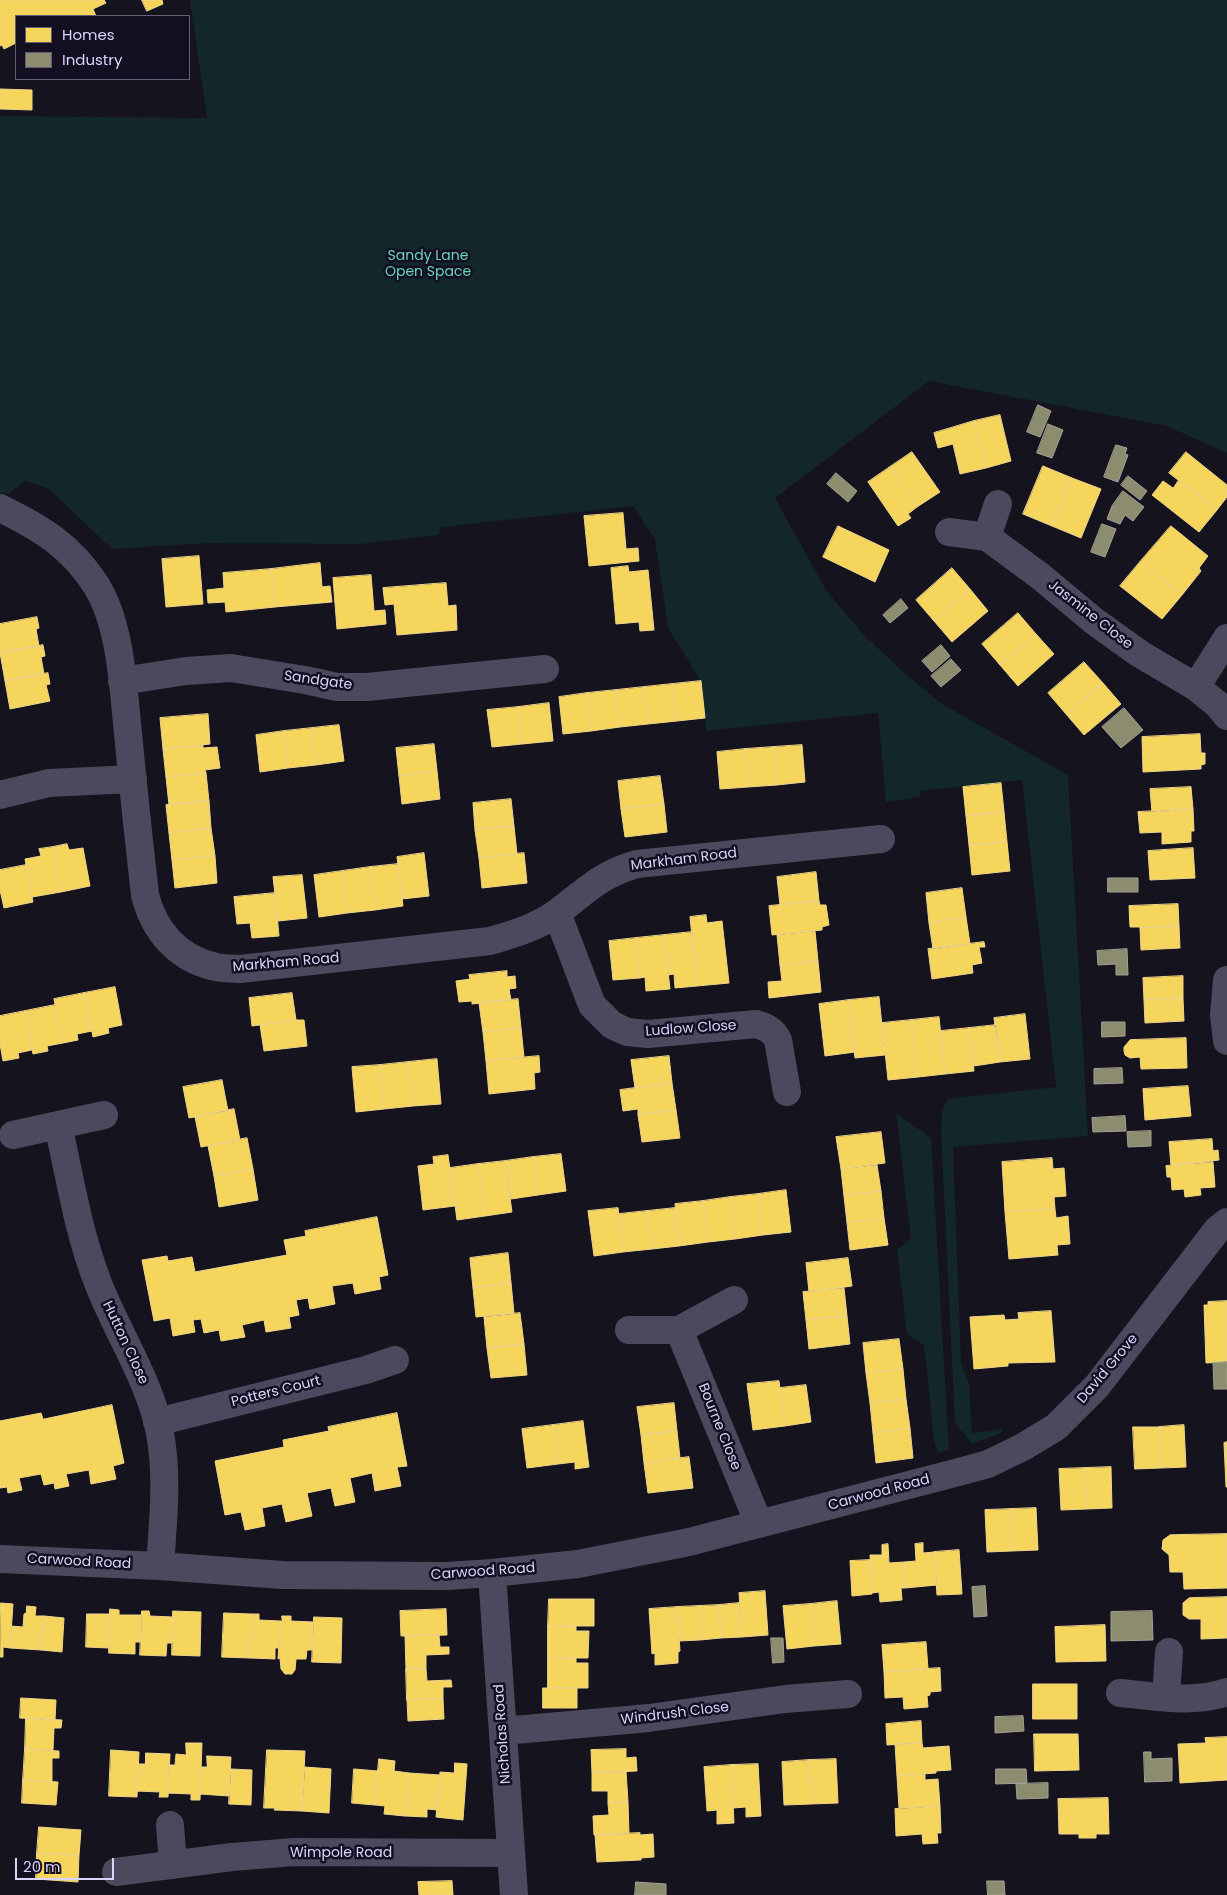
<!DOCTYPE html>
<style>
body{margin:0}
#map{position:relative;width:1227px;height:1895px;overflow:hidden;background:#15131d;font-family:Poppins,sans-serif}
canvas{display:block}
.legend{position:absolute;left:15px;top:15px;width:175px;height:65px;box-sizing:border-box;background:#130f21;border:1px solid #635d78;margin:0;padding:6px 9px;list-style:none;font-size:15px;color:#dad3fb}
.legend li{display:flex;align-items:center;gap:10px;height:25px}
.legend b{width:25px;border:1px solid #635d78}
.scale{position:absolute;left:15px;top:1858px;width:99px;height:22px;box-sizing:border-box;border:2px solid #dad3fb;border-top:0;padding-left:6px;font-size:15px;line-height:18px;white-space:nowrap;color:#dad3fb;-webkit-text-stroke:4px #130f21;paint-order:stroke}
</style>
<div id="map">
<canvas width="1227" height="1895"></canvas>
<ul class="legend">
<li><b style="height:14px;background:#f6d55c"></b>Homes</li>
<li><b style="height:14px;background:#8c8c6e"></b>Industry</li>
</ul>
<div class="scale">20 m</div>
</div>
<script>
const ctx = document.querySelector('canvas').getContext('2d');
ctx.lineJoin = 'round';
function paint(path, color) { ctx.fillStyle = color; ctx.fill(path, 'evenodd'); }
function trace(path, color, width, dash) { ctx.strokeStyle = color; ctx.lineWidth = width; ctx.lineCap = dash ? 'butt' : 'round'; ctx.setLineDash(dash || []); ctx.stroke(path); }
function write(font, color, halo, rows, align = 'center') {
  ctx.font = font + ' Poppins,sans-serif'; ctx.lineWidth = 5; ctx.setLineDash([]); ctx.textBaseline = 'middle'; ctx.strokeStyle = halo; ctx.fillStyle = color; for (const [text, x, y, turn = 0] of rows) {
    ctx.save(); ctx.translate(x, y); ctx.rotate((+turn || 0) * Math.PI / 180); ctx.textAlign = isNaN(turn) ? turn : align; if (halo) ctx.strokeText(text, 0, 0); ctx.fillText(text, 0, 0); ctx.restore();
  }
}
const green = new Path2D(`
 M190,0H1227V453L1167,426L929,381L775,498L826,590L862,633L902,671L942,704L1068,775L1088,1136L953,1147L961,1364L969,1383L972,1433L1003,1429L1001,1433L972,1444L955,1423L941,1133L942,1112L947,1099L1056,1087L1022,780L920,791V797L886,802L878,713L706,731L701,681L668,628L655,539L633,506L441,527L438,535L360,544L209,543L112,549L49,489L25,481L8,494L0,493V116L207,118Z
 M896,1113L931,1138L949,1450L938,1453L934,1440L924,1345L907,1334L897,1250L911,1238Z`);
const homes = new Path2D(`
 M0,0H104L106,3L93,9L96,16H16V43L4,49L2,45L0,46Z
 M142,0H162L163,4L147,11Z
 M0,89L32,90V110L0,109Z
 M1000,415L1011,461L986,468L974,421Z
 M974,421L986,468L960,474L953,444L938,448L934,433Z
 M912,452L940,492L917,507L890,467Z
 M1186,452L1227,485V497L1217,510L1169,473Z
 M1043,466L1072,478L1052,526L1023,514Z
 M890,467L917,507L908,514L911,518L898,526L868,482Z
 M1072,478L1101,489L1081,538L1052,526Z
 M1179,480L1217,510L1199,532L1152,495L1163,481L1173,488Z
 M623,513L626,549L638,548L639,561L589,566L584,516Z
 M838,526L889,550L875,582L823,557Z
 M1171,526L1208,556L1199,568L1201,571L1182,595L1140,562Z
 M199,556L203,604L166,607L162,559Z
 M1140,562L1182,595L1162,619L1120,586Z
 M320,563L322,587L330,586L332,602L275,607L271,569Z
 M628,566L629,572L648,570L654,630L640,631L639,622L616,624L611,568Z
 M952,568L970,589L934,621L916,600Z
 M271,569L275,607L226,612L225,602L208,603L207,590L224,588L223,573Z
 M371,575L374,611L385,610L386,624L337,629L333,578Z
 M446,583L448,606L456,605L457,630L397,635L394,604L385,605L383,588Z
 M970,589L988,611L952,642L934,621Z
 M1018,613L1036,634L1000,665L982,644Z
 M37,617L39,628L36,629L39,646L0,653V624Z
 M1036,634L1054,654L1018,686L1000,665Z
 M43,645L45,656L41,657L44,674L5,681L0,653Z
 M1084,662L1103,683L1066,714L1048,693Z
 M48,673L50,684L46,685L50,701L10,709L5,681Z
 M701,681L705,718L677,721L672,684Z
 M1103,683L1121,704L1084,735L1066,714Z
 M672,684L677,721L648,724L644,687Z
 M644,687L648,724L620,727L616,690Z
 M616,690L620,727L591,731L587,693Z
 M587,693L591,731L563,734L559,697Z
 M549,703L553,741L522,744L518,707Z
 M518,707L522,744L492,747L487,710Z
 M208,714L210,744L163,749L160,718Z
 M339,725L344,761L316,765L312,728Z
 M312,728L316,765L288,768L284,731Z
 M284,731L288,768L260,772L256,735Z
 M1200,734L1201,753H1205V764L1201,765V769L1143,772L1142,737Z
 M434,744L437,771L399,776L396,748Z
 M203,745V748L217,747L220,768L205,770L206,773L166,777L163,749Z
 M802,745L805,782L777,785L773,747Z
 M773,747L777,785L748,787L745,749Z
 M745,749L748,787L720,789L717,752Z
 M437,771L440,799L402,804L399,776Z
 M206,773L209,801L169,805L166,777Z
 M660,776L664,804L621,809L618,781Z
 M1001,783L1004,812L966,816L963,787Z
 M1191,787L1193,809L1152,812L1150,789Z
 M511,799L514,826L475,830L473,803Z
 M209,801L211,828L169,833L166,805Z
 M664,804L667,832L625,837L621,809Z
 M1193,809L1194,831H1191V842L1162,844V832L1140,833L1138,812Z
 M1004,812L1007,842L969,845L966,816Z
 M514,826L517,854L479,858L475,830Z
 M211,828L215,856L172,860L169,833Z
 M1007,842L1010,871L972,875L969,845Z
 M67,844L69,850L83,848L90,886L61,892L53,847Z
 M53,847L61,892L32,897L25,859L41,856L39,849Z
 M1193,848L1195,878L1150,880L1148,851Z
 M424,853L429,896L402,899L397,857Z
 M524,853L527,883L482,888L479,858Z
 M215,856L217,883L175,888L172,860Z
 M398,864L403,906L375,910L370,867Z
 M26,865L33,902L4,908L0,890V870Z
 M370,867L375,910L347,913L342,871Z
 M342,871L347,913L319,917L314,875Z
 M816,872L819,901L780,905L777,877Z
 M302,875L307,918L278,921L273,877Z
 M962,888L966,917L929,923L926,893Z
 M275,893L279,936L252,938L250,923L237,924L234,897Z
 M819,901L820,905H826L829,925L822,927V930L772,935L769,906Z
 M1178,904L1179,926L1140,928V927H1130L1129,906Z
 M706,915L707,923L722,921L729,983L697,986L690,917Z
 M966,917L970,944L933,949L929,923Z
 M1179,926L1180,948L1141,950L1140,928Z
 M815,931L818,961L780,965L777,935Z
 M692,932L697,986L675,988L674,974L668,975L664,935Z
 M664,935L670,989L646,991L645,977L640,978L636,938Z
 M636,938L640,978L613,980L609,941Z
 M984,942L985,947H979L982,963L972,965L973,973L932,979L928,949Z
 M818,961L821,992L769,998L768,982L782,981L780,965Z
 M507,971V977L515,976L516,988L509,989L511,1000L472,1004V1001L459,1002L456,981L470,979L469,975Z
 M1183,976V998L1144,1000L1143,978Z
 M115,987L122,1025L108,1028L109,1033L93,1037L84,993Z
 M84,993L92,1031L77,1034L78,1040L63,1043L54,999Z
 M292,993L296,1020L252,1026L249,998Z
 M879,997L885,1055L855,1058L849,1000Z
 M1183,998L1184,1021L1145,1023L1144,1000Z
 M518,999L521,1028L483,1032L479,1003Z
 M849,1000L855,1052L825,1056L819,1004Z
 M55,1005L63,1043L47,1046L48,1051L33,1054L25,1011Z
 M25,1011L32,1050L18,1053L19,1058L3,1061L0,1044V1016Z
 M1025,1014L1030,1059L1000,1062L994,1018Z
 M939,1017L945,1074L918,1077L911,1020Z
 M296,1020H304L307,1046L264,1051L260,1025Z
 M911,1020L918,1077L888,1080L882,1023Z
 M996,1025L1000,1062L974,1066L969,1028Z
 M521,1028L524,1057L486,1061L483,1032Z
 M969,1028L974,1071L945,1074L941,1031Z
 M1186,1038L1187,1068L1141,1069L1140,1057L1130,1058L1125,1055L1124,1051V1047L1130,1040Z
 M539,1056L540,1072L534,1073L535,1089L489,1094L486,1061Z
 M669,1056L672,1083L635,1088L631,1060Z
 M437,1059L441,1104L413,1106L408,1062Z
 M408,1062L413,1106L384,1109L380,1065Z
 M380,1065L384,1109L356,1112L352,1067Z
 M222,1080L228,1111L189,1118L183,1087Z
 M672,1083L676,1110L638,1115V1109L623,1111L620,1090Z
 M1188,1086L1191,1116L1145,1120L1143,1089Z
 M234,1109L240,1140L201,1147L195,1117Z
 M676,1110L680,1138L642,1142L638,1115Z
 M881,1132L885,1163L841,1169L836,1137Z
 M247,1138L253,1169L214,1176L208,1146Z
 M1212,1139L1213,1151L1218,1150L1219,1160L1171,1166L1169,1142Z
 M561,1154L566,1191L538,1195L533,1157Z
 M448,1155L455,1206L423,1210L418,1166L434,1164L433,1157Z
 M533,1157L538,1195L511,1199L505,1161Z
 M1052,1158L1053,1169L1064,1168L1066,1196L1054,1197L1055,1209L1005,1212L1002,1162Z
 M505,1161L512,1212L485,1216L478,1164Z
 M1213,1162L1215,1187L1200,1188L1201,1195L1185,1197L1184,1189L1172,1190L1171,1177H1167L1166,1166Z
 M478,1164L485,1216L457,1220L450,1168Z
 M877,1165L881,1191L844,1196L841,1169Z
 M253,1169L258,1200L219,1207L214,1176Z
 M786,1190L791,1232L763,1235L758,1194Z
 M881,1191L884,1218L847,1223L844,1196Z
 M758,1194L763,1235L735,1239L730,1197Z
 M730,1197L735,1239L708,1242L703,1201Z
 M703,1201L708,1242L679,1246L675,1204Z
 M618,1208L623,1252L594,1256L588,1211Z
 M675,1208L679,1246L652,1249L647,1211Z
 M1055,1209L1056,1218L1068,1216L1070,1244L1057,1245L1058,1255L1009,1259L1005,1212Z
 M647,1211L652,1249L623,1252L619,1214Z
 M377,1217L388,1275L379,1277L381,1289L355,1294L353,1283L332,1286L335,1304L310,1309L308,1298L296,1300L299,1315L289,1317L291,1328L266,1332L264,1320L242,1325L245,1337L221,1341L219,1330L204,1333L201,1319L193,1320L195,1332L173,1336L170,1318L154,1321L142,1260L167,1256L168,1261L192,1257L195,1272L287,1255L284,1240L306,1236L305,1231Z
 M884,1218L888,1245L850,1250L847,1223Z
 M508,1253L511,1283L473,1288L470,1258Z
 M848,1258L852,1286L809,1292L806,1263Z
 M511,1283L514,1313L476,1317L473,1288Z
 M844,1288L847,1316L806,1320L803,1292Z
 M1227,1301V1362L1206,1363L1204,1305H1208V1302Z
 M1051,1311L1055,1362L1008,1363V1366L974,1369L970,1317L1004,1315L1005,1320L1019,1319L1018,1313Z
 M520,1313L524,1344L487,1348L484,1317Z
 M847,1316L850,1344L809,1349L806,1320Z
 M899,1339L903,1369L866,1373L863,1343Z
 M524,1344L527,1375L491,1378L487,1348Z
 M903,1369L906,1399L870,1403L866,1373Z
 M779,1381L785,1426L753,1430L747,1384Z
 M806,1385L811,1422L785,1426L780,1388Z
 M906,1399L910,1428L873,1433L870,1403Z
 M674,1403L677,1431L641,1435L637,1407Z
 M112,1405L124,1463L113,1466L116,1479L91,1484L89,1470L66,1474L69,1486L55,1489L54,1483L44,1485L41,1474L19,1478L22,1490L8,1493L7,1487L0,1488V1421L41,1413L43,1419Z
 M397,1413L407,1466L397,1467L401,1486L375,1491L372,1473L350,1478L355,1502L335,1506L331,1488L307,1493L312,1516L286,1522L282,1504L262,1508L265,1526L245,1530L241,1512L225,1515L215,1461L284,1447L283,1440L329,1431L328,1427Z
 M583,1421L589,1467L575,1469V1462L558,1464L553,1425Z
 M553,1425L558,1464L527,1468L522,1429Z
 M1184,1425L1186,1467L1161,1468L1159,1427Z
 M1133,1427H1159L1161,1468L1135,1469Z
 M910,1428L913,1458L876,1463L873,1433Z
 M677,1431L680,1458L644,1463L641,1435Z
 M1227,1442V1487H1226L1224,1443Z
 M689,1457L693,1488L648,1493L644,1463Z
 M1111,1467L1112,1508L1087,1509L1085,1468Z
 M1085,1468L1087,1509L1061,1510L1059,1469Z
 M1036,1508L1038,1550L1012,1551L1011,1509Z
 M1011,1509L1012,1551L987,1552L985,1510Z
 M1227,1534V1588L1184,1589L1183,1572H1170L1169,1555L1162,1549L1163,1540L1170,1535Z
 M923,1543V1553L934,1552L937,1585L905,1588L904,1562L916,1561L915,1544Z
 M888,1544L889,1563L904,1562L905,1588H901L902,1600L880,1602L879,1592L872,1593L870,1555H882V1545Z
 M959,1550L962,1594L937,1595L934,1552Z
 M870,1560L872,1594L852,1596L850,1561Z
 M765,1591L768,1635L742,1637L739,1593Z
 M1227,1597V1638L1201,1639V1619H1189L1183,1615V1603L1189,1598Z
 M549,1599H594V1626H548Z
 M837,1601L841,1644L814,1646L810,1604Z
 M1,1603L13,1604L10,1648L3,1647V1657H0Z
 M739,1603L742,1637L721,1638L719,1605Z
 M810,1604L814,1646L787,1649L783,1606Z
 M719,1605L721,1638L700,1640L698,1606Z
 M27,1606L36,1607L35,1616H44L41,1650L10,1648L11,1626L23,1627L24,1614L26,1613Z
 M698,1606L700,1640L679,1641L677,1607Z
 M677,1607L680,1651L678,1652V1663L655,1665V1653L652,1654L649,1609Z
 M110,1609L119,1610V1615H141V1642H135V1654L109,1653Z
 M446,1609L447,1635L401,1636L400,1611Z
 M142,1611H149L150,1616L173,1617L172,1643H167L166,1656L140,1655Z
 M173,1611L201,1612L200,1656L172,1655Z
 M224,1613L251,1614L250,1658L222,1657Z
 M87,1614H110L109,1648L86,1647Z
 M251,1614H259V1620L280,1621L279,1648H275V1659L250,1658Z
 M44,1616L64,1618L62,1652L41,1650Z
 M282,1616H291V1621L313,1622V1650H307L306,1659H296L295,1670L292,1674H285L281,1669L280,1658L278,1659L280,1621H282Z
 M314,1617L342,1618L341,1663L312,1662Z
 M1105,1625L1106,1661L1056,1662L1055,1627Z
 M548,1626H576V1631H589L588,1658H548Z
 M439,1635L440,1647H449V1654L426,1655V1669H406L405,1636Z
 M926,1642L928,1669L884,1672L882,1645Z
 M548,1658H576V1663H588V1688H548Z
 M940,1668L941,1691L930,1692V1695L927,1696L928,1707L904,1709L903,1697L885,1698L884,1672Z
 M406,1669H426L427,1681L451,1680L452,1687H443V1699L407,1700Z
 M1033,1684H1077V1719H1033Z
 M543,1688H577V1708H543Z
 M21,1698L56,1700L55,1720L20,1718Z
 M443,1699L444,1719L408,1721L407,1700Z
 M26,1718L62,1720L61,1728H54L53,1750L25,1749Z
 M921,1721L922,1743L887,1745L886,1724Z
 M1034,1734H1078L1079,1770L1035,1771Z
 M1227,1737V1780L1180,1783L1178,1744L1206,1743L1205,1738Z
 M186,1743H202L200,1800H191V1794L168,1793L169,1765H175L176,1754L186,1755Z
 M922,1743L923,1748L949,1746L951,1770L936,1771V1773L897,1776L895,1744Z
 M25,1749L59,1751V1758H52V1782L23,1780Z
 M626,1749V1758L636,1757L637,1771L592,1773L591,1750Z
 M111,1750L139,1752L137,1797L109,1796Z
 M267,1750L305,1751L302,1811L274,1810L275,1808H264Z
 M146,1753L170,1754L168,1797H159L160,1792L137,1791L139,1764H145Z
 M207,1756L231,1757L229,1796L200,1794L201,1767H207Z
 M379,1759L395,1761L394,1771L409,1773L405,1816L384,1814L385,1806L375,1805Z
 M836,1759L838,1803L811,1804L809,1760Z
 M809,1760L811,1804L784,1805L782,1762Z
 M455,1763L467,1764L463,1820L436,1817L440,1772L454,1773Z
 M758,1764L761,1816L746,1817V1807L733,1808L731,1765Z
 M731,1765L734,1823L717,1824V1810L707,1811L704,1767Z
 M305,1767L331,1769L329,1813L302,1811Z
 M231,1769L252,1770L251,1805L229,1804Z
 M354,1769L378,1771L375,1805L352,1803Z
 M626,1771L628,1802L608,1803V1791H592V1773Z
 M409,1773L440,1775L437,1810L427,1809V1817L405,1816Z
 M925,1774V1780L938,1779L940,1806L899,1808L897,1776Z
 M23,1780L58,1782L56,1805L22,1803Z
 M1108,1798L1109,1834H1096V1838H1079V1834H1059L1058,1799Z
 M628,1802L629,1834L594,1835L593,1816L609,1815L608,1803Z
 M940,1806L941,1833H937L938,1843L923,1844L922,1834L896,1836L895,1809Z
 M39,1827L81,1830L79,1855L37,1853Z
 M640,1833V1835L653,1834L654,1857L641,1858V1860L597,1862L595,1835Z
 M37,1853L79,1855L78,1882L36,1879Z
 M452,1881L453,1895H419L418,1882Z`);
const industry = new Path2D(`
 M1038,405L1051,411L1040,437L1027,432Z
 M1048,424L1063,430L1052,458L1037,453Z
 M1116,445L1127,448L1125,454L1128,455L1118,482L1104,477Z
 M836,473L857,491L848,502L827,484Z
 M1128,476L1147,491L1140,500L1121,485Z
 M1123,491L1144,507L1133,521L1125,515L1120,524L1107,519L1112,506Z
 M1102,524L1116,529L1105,557L1091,552Z
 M901,599L908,608L890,623L883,615Z
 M941,645L950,656L932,672L922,661Z
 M951,659L961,670L941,687L931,676Z
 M1124,708L1143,730L1121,748L1102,727Z
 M1108,878H1138V892H1108Z
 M1127,949L1128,975H1116V964L1098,965L1097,951Z
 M1102,1022H1125V1036L1102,1037Z
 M1122,1068L1123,1083L1094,1084V1069Z
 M1125,1116L1126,1131L1093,1132L1092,1118Z
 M1151,1131V1146L1128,1147L1127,1132Z
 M1227,1362V1389H1214L1213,1363Z
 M985,1586L987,1616L974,1617L972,1587Z
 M1152,1611L1153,1640L1111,1641V1612Z
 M771,1638H783L784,1662L773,1663Z
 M1023,1716L1024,1731L995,1733V1717Z
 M1144,1752H1151V1759L1172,1758V1781L1145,1782Z
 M996,1769H1026L1027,1783L996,1784Z
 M1048,1783V1798L1017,1799L1016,1784Z
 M987,1881H1004L1005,1895H988Z
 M636,1882L666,1884V1895H635Z`);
const minor = new Path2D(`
 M0,508C41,528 71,546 96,585C121,625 123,686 128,733C133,787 139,841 145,895C154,931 178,959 216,967C223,969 232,968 240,969L490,941C514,934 538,927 558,912C586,891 601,874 637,864L881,839
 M949,532L987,537L1040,576L1094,621L1140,654L1196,687L1217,704L1227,716
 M987,537L998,504
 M122,681L186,671L231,668L305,680L337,687H367L545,669
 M1196,687L1227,638
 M0,795L49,783L133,779
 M557,913L592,1005L612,1025L627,1032L648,1034L756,1024C766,1027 773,1030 778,1040L787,1092
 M1227,980L1224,1015L1227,1041
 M58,1125C70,1177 78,1232 98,1283C117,1332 150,1381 160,1433C168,1477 163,1522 160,1566
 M13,1135L104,1115
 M629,1330H679L734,1300
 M679,1330L759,1524
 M157,1422L366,1370L395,1360
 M0,1559L160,1566L282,1575L447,1576L492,1573L578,1564L689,1542L955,1473L988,1464L1023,1447L1056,1427L1097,1386L1217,1230L1227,1222
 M492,1573L514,1895
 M1120,1693C1154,1696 1193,1704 1227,1692
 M1166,1697L1169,1652
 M503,1731L649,1718L785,1699L848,1694
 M170,1825L173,1865
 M116,1872L232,1857L294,1852L510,1853`);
const parkNames = [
 ["Sandy Lane",428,256],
 ["Open Space",428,272]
];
const streetNames = [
 ["Jasmine Close",1090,615,38],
 ["Sandgate",318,681,8],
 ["Markham Road",684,860,-7],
 ["Markham Road",286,963,-5],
 ["Ludlow Close",691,1029,-4],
 ["Hutton Close",125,1343,65],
 ["David Grove",1108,1369,-50],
 ["Potters Court",276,1392,-14],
 ["Bourne Close",719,1427,68],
 ["Carwood Road",879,1493,-15],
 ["Carwood Road",79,1562,3],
 ["Carwood Road",483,1572,-4],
 ["Windrush Close",675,1714,-7],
 ["Nicholas Road",503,1734,-94],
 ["Wimpole Road",341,1853]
];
paint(green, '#132728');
paint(homes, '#f6d55c');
trace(homes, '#eed48c', 1);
paint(industry, '#8c8c6e');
trace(industry, '#a3a198', 1);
trace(minor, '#4b495d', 28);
write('14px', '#66d4be', '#130f21', parkNames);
write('14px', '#dad3fb', '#130f21', streetNames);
</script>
